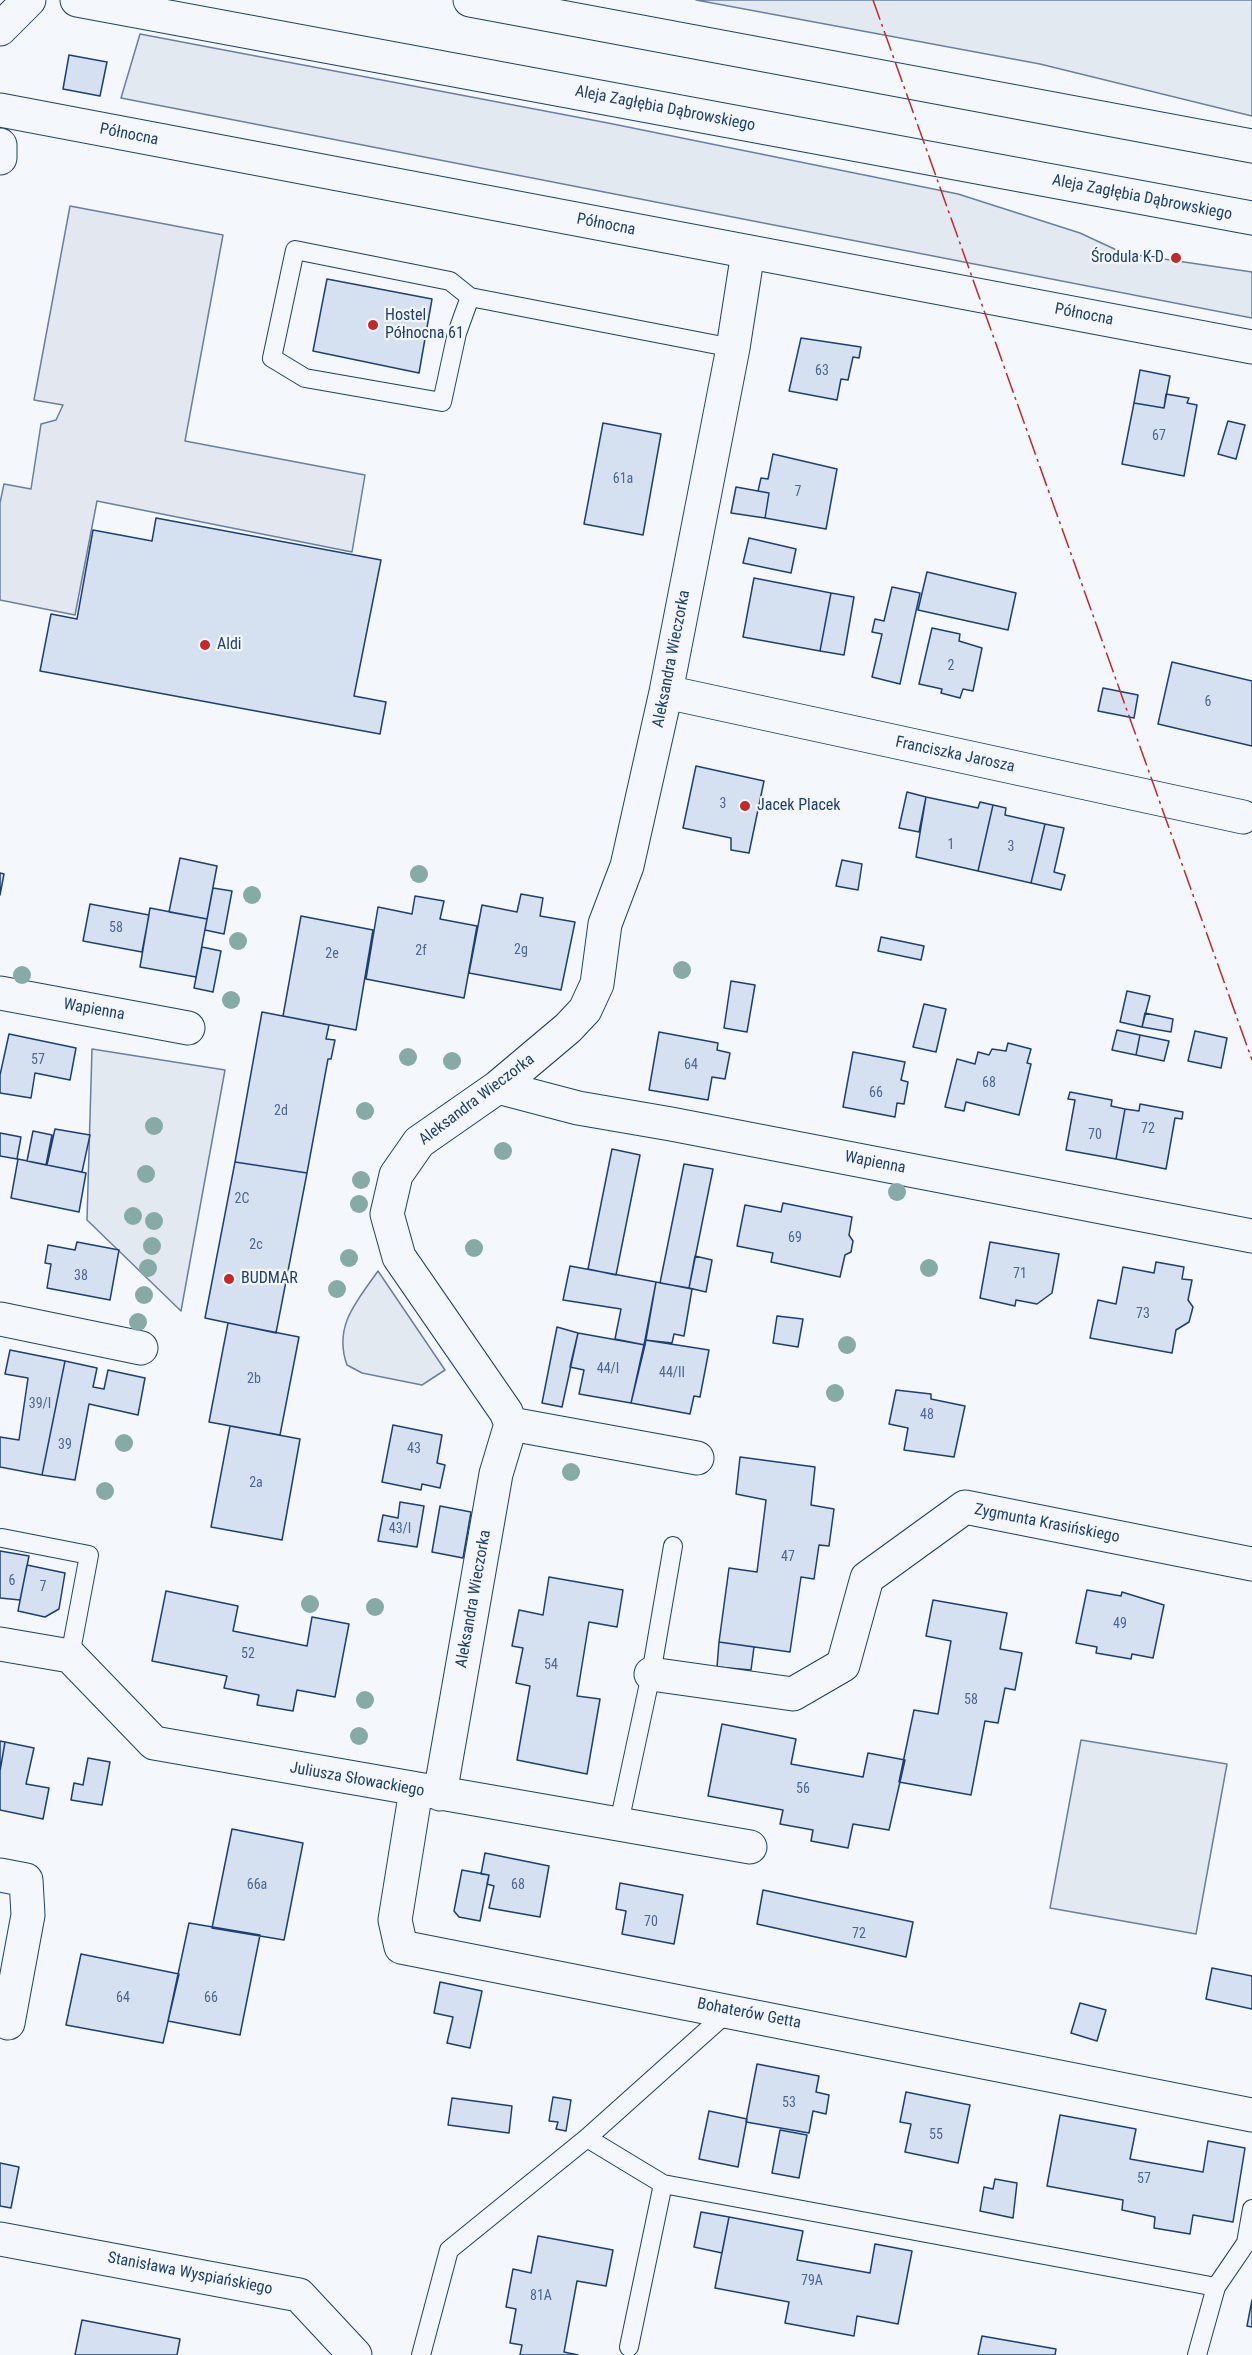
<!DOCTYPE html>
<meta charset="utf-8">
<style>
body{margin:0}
canvas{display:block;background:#f4f7fb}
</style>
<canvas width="1252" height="2355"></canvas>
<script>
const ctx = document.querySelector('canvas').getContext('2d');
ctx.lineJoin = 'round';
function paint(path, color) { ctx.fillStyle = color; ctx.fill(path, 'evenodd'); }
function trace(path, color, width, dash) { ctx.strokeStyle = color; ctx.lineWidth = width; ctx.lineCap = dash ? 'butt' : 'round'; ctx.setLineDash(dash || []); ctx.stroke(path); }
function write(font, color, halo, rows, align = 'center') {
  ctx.font = font + ' "Roboto Condensed",sans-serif'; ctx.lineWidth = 4.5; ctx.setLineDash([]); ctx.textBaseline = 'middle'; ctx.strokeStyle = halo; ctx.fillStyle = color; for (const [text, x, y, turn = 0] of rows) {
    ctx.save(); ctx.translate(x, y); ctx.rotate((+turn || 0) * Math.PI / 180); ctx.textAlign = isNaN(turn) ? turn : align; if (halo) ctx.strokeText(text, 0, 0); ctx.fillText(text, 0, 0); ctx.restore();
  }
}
const green = new Path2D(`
 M696,0H1252V116L1040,64Z
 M140,34L608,123L958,194L1080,233L1123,253L1252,272V318L121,98Z
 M92,1049L225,1070L181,1311L87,1220Z
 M378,1271L445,1370L422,1385L362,1373L347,1365C333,1326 357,1301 378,1271Z
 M1081,1740L1227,1764L1196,1934L1050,1908Z`);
const parking = new Path2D(`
 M70,206L223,235L185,441L365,475L352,552L97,501L75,615L0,600V503L4,484L31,489L41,424L56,420L63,405L34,400Z`);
const building = new Path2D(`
 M69,55L107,62L100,96L63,89Z
 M327,279L432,299L419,373L313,351Z
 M801,338L861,347L859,358L853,357L848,380L841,379L837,400L789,391Z
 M1140,370L1170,376L1164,408L1134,403Z
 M1166,394L1189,398L1187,403L1197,405L1184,476L1122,464L1134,403L1164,408Z
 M1228,421L1245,425L1236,459L1218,454Z
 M603,423L661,434L643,535L584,524Z
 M773,454L837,469L826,529L765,518L769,493L758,491L761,478L768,479Z
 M736,487L769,493L765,518L731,513Z
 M156,518L381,560L354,696L386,702L380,734L40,671L51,614L77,619L93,530L152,541Z
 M749,538L796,549L791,573L743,563Z
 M927,572L1016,593L1008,630L918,610Z
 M754,578L831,593L820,651L743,637Z
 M892,587L920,593L900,684L872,677L882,634L872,632L875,619L884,621Z
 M831,593L854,597L844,655L820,651Z
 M932,628L960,634L959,641L982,648L973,691L963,689L960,698L941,693L942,689L919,684Z
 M1172,662L1252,681V746L1158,724Z
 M1103,688L1138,695L1134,718L1098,711Z
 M696,766L764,781L749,853L731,850V838L683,828Z
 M907,792L926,797L919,832L899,828Z
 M926,797L978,808L980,802L993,805L978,871L916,857Z
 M993,805L1006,808L1005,815L1045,824L1031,883L978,871Z
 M1045,824L1064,828L1054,872L1065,875L1061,890L1031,883Z
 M180,858L217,866L207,919L169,912Z
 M842,860L862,864L858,890L836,886Z
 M0,873L4,874L0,895Z
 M213,888L232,891L224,934L205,930Z
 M521,894L543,898L540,916L575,922L561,990L469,973L482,905L517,912Z
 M415,896L444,901L440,919L477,926L464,998L366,979L378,907L412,914Z
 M90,904L149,915L142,952L83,941Z
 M150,908L207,919L196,977L140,967Z
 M301,916L373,930L356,1030L283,1016Z
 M881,937L924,946L921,960L878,951Z
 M202,947L221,951L213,992L194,988Z
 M731,981L755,985L747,1032L724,1028Z
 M1127,991L1150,996L1142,1027L1120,1022Z
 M924,1004L946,1009L936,1052L913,1047Z
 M262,1012L329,1025L326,1039L335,1040L331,1059H328L307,1173L235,1162Z
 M1145,1013L1173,1019L1171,1032L1142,1027Z
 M1117,1030L1140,1035L1136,1055L1112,1050Z
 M1195,1031L1227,1038L1221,1068L1188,1061Z
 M659,1032L718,1043L717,1050L730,1053L725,1079L712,1077L708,1100L649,1090Z
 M9,1034L76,1048L70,1080L35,1073L31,1098L0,1093V1075Z
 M1140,1035L1169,1041L1164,1061L1136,1055Z
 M1008,1043L1031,1049L1027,1063L1031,1064L1019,1115L966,1102L964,1111L945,1107L957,1059L975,1064L978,1052L989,1055L992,1049L1006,1051Z
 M853,1052L905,1062L901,1080L908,1082L904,1104L897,1103L895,1117L843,1107Z
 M1070,1092L1112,1100L1111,1106L1125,1109L1116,1159L1066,1150L1075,1100L1068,1099Z
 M1140,1104L1183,1112L1182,1119L1175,1118L1166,1169L1116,1159L1125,1109L1139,1111Z
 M55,1129L90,1135L82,1172L47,1165Z
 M33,1131L52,1135L46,1165L27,1161Z
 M0,1133L21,1137L17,1159L0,1156Z
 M612,1149L640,1155L616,1275L588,1269Z
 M18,1159L86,1173L79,1212L11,1198Z
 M235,1162L307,1173L276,1333L205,1318Z
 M684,1164L713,1169L689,1288L660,1283Z
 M783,1203L852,1217L849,1235L853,1241L851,1252L845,1255L840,1277L771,1262L773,1253L737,1246L745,1205L781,1212Z
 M77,1242L119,1250L110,1300L47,1288L51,1264L45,1263L48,1245L75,1250Z
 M990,1242L1059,1254L1052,1293L1037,1304L1016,1300L1015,1306L980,1298Z
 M695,1256L712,1260L706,1292L689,1288Z
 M1156,1262L1184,1267L1182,1279L1192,1280L1188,1300L1193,1307L1189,1322L1176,1330L1172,1353L1090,1338L1098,1300L1116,1304L1123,1267L1154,1273Z
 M570,1266L656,1282L645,1345L615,1339L621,1309L563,1300Z
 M656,1282L692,1289L684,1336L674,1334L672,1343L645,1340Z
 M777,1316L803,1319L798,1347L773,1343Z
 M228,1323L299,1337L280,1435L209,1422Z
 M557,1327L578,1333L562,1407L542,1403Z
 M578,1333L645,1345L631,1403L579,1394L584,1370L570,1367Z
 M645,1340L709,1350L700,1397L694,1396L690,1414L631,1403Z
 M10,1350L65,1361L42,1475L0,1467V1437L19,1440L28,1378L5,1374Z
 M65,1361L97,1368L93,1387L104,1389L108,1370L145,1378L138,1415L89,1404L75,1480L42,1475Z
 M896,1390L931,1394V1399L965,1406L954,1457L904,1450L908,1428L889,1424Z
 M393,1425L442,1435L437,1463L445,1465L440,1488L422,1484L421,1490L382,1482Z
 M230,1426L300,1439L282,1540L211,1527Z
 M740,1457L815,1467L811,1505L834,1509L829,1546L819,1545L814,1579L801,1577L790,1652L719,1642L729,1568L757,1572L766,1500L736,1494Z
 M400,1502L424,1506L417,1547L378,1541L383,1515L398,1518Z
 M440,1506L471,1512L463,1558L432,1552Z
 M0,1551L29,1556L20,1600L0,1598Z
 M27,1565L65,1573L59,1609L45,1617L18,1611Z
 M549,1577L623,1590L617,1627L589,1622L577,1696L600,1699L587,1774L517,1760L530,1686L516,1683L523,1648L512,1646L519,1610L543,1615Z
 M1087,1590L1121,1596L1122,1592L1164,1605L1153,1658L1132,1654L1131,1659L1096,1653L1097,1647L1076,1643Z
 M166,1591L238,1606L233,1631L307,1646L312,1617L349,1624L335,1697L297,1690L293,1711L257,1705L259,1695L224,1688L227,1676L152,1661Z
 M933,1600L1007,1613L1000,1649L1022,1653L1015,1690L1005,1688L998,1723L985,1721L971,1795L899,1782L914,1710L938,1714L951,1641L926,1636Z
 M719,1642L754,1647L751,1670L717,1667Z
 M722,1724L796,1739L791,1764L863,1777L868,1753L905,1760L889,1830L853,1824L848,1848L811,1841L813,1830L780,1824L783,1810L708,1796Z
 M0,1741L5,1742L0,1771Z
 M5,1742L34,1748L26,1784L49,1788L43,1819L0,1810V1771Z
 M88,1758L110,1762L102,1805L71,1800L74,1783L83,1785Z
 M232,1829L303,1843L284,1940L212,1928Z
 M485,1853L549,1866L540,1917L489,1908L494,1886L487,1884L489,1875L481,1874Z
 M462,1870L489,1875L480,1921L459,1917L454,1911Z
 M620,1883L683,1895L674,1944L622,1934L626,1911L616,1909Z
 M763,1890L913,1922L906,1957L757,1924Z
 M189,1923L260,1935L240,2035L168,2021Z
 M81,1954L179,1974L163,2043L66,2025Z
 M1212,1968L1252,1976V2009L1206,1999Z
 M440,1982L482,1991L470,2048L447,2043L453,2017L434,2013Z
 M1080,2003L1106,2010L1097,2041L1071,2033Z
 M757,2064L819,2076L816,2092L829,2095L826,2114L813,2111L809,2133L746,2122Z
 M906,2092L970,2105L958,2163L905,2152L911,2124L900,2122Z
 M553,2097L571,2100L566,2131L556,2129L558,2122L549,2121Z
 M452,2098L512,2106L509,2133L448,2125Z
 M709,2111L747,2119L738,2167L699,2159Z
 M1060,2115L1136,2129L1130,2159L1203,2172L1208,2141L1245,2148L1233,2222L1193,2215L1190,2234L1154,2228L1155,2217L1122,2210L1123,2200L1047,2186Z
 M780,2130L807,2135L799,2178L772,2173Z
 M0,2163L19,2167L11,2208L0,2206Z
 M995,2179L1017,2183L1013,2218L980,2211L984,2187L993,2189Z
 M701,2212L729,2217L722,2253L694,2247Z
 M729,2217L803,2231L797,2260L870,2273L875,2244L912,2251L898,2324L857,2316L854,2336L785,2323L789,2302L715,2288Z
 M538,2236L613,2250L606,2286L577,2281L564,2352L578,2355H520L522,2345L510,2343L516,2309L506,2307L513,2269L531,2273Z
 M1252,2300V2327L1247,2326Z
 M82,2320L180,2339L177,2355H75Z
 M982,2336L1056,2349L1055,2355H978Z`);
const lane = new Path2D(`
 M470,297L450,281L295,250L272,358L305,378L442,402L457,333L470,297L733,348
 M2,1538L89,1555L70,1656
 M619,1823L651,1674L673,1546
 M587,2138L663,2184L1216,2287
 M629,2347L663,2184
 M421,2355L449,2250L587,2138L730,2010
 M1197,2355L1216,2287L1246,2243L1252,2209`);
const street = new Path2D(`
 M666,692L1243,817
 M0,993L188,1028
 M498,1087L578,1108L671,1124L1252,1236
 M0,1319L141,1348
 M511,1424L697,1458
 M0,1644L70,1656L154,1743L750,1847
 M651,1674L793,1694L843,1665L867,1578L965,1507L1252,1564
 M416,1790L395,1920L401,1947L1252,2115
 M440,1794L496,1474L511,1424L506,1412L399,1257L387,1214L396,1175L419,1142L498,1087L568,1028L585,1010L597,984L605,924L627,866L666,692L733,348L748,252
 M0,1875L26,1880L28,1915L8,2023
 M0,2239L299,2295L355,2355`);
const secondary = new Path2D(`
 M0,110L1252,347
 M0,145V158`);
const primary = new Path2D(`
 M77,0L1252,218
 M470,0L1252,146
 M0,29L29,0`);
const power = new Path2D(`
 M873,0L1252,1060`);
const trees = [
 [419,874],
 [252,895],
 [238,941],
 [682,970],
 [22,975],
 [231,1000],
 [408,1057],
 [452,1061],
 [365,1111],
 [154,1126],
 [503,1151],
 [146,1174],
 [361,1180],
 [897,1192],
 [359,1204],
 [133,1216],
 [154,1221],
 [152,1246],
 [474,1248],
 [349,1258],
 [148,1268],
 [929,1268],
 [337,1289],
 [144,1295],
 [138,1322],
 [847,1345],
 [835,1393],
 [124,1443],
 [571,1472],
 [105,1491],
 [310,1604],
 [375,1607],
 [365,1700],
 [359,1736]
];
const markers = [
 [1176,258,6,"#c62828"],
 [373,325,6,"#c62828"],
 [205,645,6,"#c62828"],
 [745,806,6,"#c62828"],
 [229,1279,6,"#c62828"]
];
const numberNames = [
 ["63",822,371],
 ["67",1159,436],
 ["61a",623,479],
 ["7",798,492],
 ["2",951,666],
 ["6",1208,702],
 ["3",723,804],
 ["1",951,845],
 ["3",1011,847],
 ["58",116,928],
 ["2g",521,950],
 ["2f",421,951],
 ["2e",332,954],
 ["57",38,1060],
 ["64",691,1065],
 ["68",989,1083],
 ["66",876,1093],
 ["2d",281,1111],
 ["72",1148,1129],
 ["70",1095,1135],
 ["2C",242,1199],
 ["69",795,1238],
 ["2c",256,1245],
 ["71",1020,1274],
 ["38",81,1276],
 ["73",1143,1314],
 ["44/I",608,1369],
 ["44/II",672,1373],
 ["2b",254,1379],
 ["39/I",40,1404],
 ["48",927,1415],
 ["39",65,1445],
 ["43",414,1449],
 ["2a",256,1483],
 ["43/I",400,1529],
 ["47",788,1557],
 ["6",12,1581],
 ["7",43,1587],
 ["49",1120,1624],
 ["52",248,1654],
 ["54",551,1665],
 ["58",971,1700],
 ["56",803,1789],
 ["66a",257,1885],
 ["68",518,1885],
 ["70",651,1922],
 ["72",859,1934],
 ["64",123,1998],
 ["66",211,1998],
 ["53",789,2103],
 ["55",936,2135],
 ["57",1144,2179],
 ["79A",812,2281],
 ["81A",541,2296]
];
const streetNames = [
 ["Aleja Zagłębia Dąbrowskiego",665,109,11],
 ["Północna",129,135,11],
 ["Aleja Zagłębia Dąbrowskiego",1142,198,11],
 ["Północna",606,225,11],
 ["Północna",1084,315,11],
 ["Aleksandra Wieczorka",672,659,-79],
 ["Franciszka Jarosza",955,755,12],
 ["Wapienna",94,1010,10],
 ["Aleksandra Wieczorka",477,1100,-37],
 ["Wapienna",875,1163,11],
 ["Zygmunta Krasińskiego",1047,1524,11],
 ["Aleksandra Wieczorka",474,1599,-80],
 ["Juliusza Słowackiego",357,1780,10],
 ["Bohaterów Getta",749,2014,11],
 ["Stanisława Wyspiańskiego",190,2274,11]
];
const poiNames = [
 ["Środula K-D",1164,258,"right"],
 ["Hostel",385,316],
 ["Północna 61",385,334],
 ["Aldi",217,645],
 ["Jacek Placek",757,806],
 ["BUDMAR",241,1279]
];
paint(green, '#e3e9f0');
trace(green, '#687fa3', 1.5);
paint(parking, '#e3e8f0');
trace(parking, '#687fa3', 1.5);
paint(building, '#d5e0f0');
trace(building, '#1d3f73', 1.5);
trace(lane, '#1d3f73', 20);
trace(street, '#1d3f73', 35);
trace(secondary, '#1d3f73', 35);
trace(primary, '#1d3f73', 35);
trace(lane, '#f4f7fb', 18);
trace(street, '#f4f7fb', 33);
trace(secondary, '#f4f7fb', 33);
trace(primary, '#f4f7fb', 33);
trace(power, '#c62828', 1.5, [21, 4.5, 3, 4.5]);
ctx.fillStyle = '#86aba6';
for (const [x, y] of trees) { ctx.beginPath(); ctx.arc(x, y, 9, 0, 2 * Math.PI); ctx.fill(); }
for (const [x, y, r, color] of markers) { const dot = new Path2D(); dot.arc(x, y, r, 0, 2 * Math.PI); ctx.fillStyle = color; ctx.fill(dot); trace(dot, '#f4f7fb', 2); }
write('14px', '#4b6792', null, numberNames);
write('16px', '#1d3f73', '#f4f7fb', streetNames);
write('16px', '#1d3f73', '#f4f7fb', poiNames, 'left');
</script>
